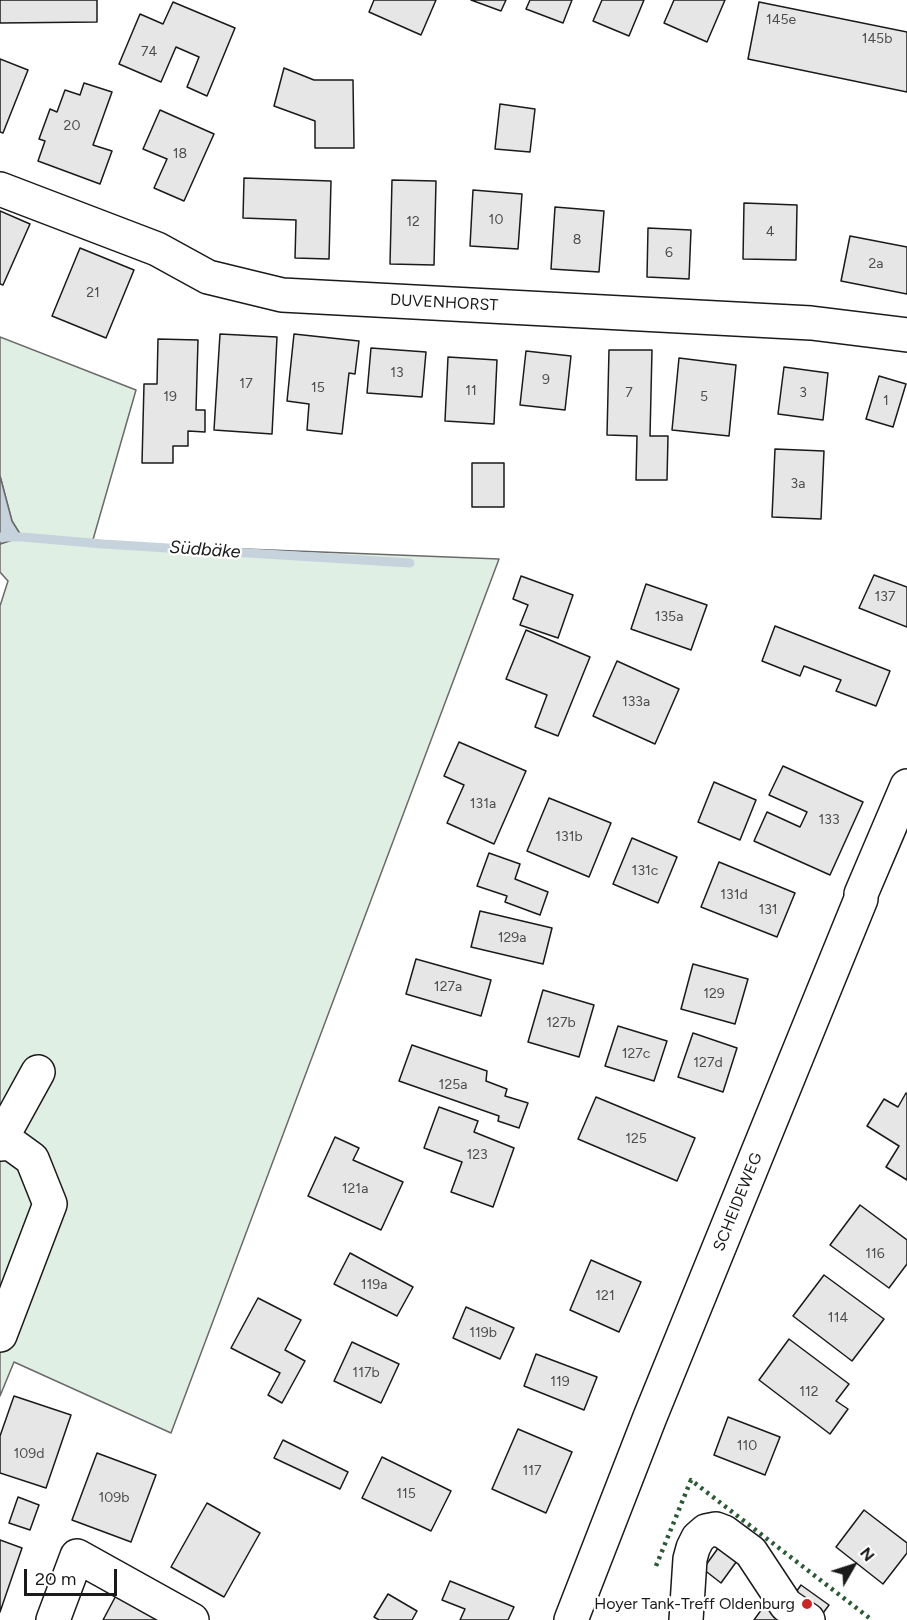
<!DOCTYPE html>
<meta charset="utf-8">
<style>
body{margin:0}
#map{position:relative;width:907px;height:1620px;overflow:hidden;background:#fff;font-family:Figtree,sans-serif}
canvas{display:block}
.north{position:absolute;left:823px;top:1536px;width:60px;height:60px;-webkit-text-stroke:4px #fff;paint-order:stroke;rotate:51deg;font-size:16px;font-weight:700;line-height:24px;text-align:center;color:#1a1a1a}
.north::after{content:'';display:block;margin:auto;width:21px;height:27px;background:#1a1a1a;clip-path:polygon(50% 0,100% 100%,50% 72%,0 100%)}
.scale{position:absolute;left:24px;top:1569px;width:93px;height:27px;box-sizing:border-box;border:3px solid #1a1a1a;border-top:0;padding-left:8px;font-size:18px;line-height:21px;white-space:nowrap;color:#1a1a1a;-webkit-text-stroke:4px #fff;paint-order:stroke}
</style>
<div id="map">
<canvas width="907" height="1620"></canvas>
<div class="north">N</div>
<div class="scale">20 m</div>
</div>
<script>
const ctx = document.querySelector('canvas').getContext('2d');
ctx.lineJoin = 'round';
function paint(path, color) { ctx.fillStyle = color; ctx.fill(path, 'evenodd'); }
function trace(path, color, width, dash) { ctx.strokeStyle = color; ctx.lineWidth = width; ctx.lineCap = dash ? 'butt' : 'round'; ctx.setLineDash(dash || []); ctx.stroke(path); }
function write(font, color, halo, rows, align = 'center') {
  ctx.font = font + ' Figtree,sans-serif'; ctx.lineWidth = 4.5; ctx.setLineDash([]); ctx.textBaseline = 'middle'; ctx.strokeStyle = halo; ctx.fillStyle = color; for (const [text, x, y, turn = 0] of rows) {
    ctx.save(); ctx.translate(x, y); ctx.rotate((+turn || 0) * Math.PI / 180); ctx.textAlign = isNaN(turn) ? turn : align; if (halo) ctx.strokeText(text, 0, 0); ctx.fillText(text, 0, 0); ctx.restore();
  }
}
const green = new Path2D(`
 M0,337L136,390L92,543L499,559L171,1433L14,1362L0,1396V606L8,581L0,572V544L21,536L12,521L0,476Z`);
const water = new Path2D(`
 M0,476L12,521L22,537L0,544Z`);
const stream = new Path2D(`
 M0,537H22L103,544L410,563`);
const building = new Path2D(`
 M0,0H97V22L0,23Z
 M374,0H436L421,35L369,12Z
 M471,0H506L501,11Z
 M530,0H572L563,23L526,9Z
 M602,0H644L629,36L593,21Z
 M674,0H725L707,42L664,23Z
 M173,2L235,28L207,96L187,87L199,57L176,47L161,82L119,64L140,14L163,24Z
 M759,2L907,32V92L748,59Z
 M0,59L28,70L3,133L0,132Z
 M284,68L314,80H353L354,148H315V121L274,106Z
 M84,83L112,92L93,145L112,151L100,184L38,161L45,141L39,139L50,109L57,112L65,90L80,95Z
 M500,104L535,109L530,152L495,149Z
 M160,110L214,134L184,201L154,188L167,159L143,149Z
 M244,178L331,181L329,259L295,258L296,220L243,218Z
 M392,180L436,181L434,265L390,264Z
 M473,190L522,194L518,249L470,246Z
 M744,203L797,205L796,260L743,259Z
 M555,207L604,211L599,272L551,269Z
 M0,211L30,224L3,285L0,284Z
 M648,228L691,230L689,279L647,277Z
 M850,236L907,247V294L841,281Z
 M80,248L134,270L106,338L52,316Z
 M220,334L277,337L272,434L214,430Z
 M294,334L359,341L355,374L349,373L342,434L307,430L309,404L287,401Z
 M158,339L198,340L196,410H205V432L188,431V446H173V463H142L144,384H157Z
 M371,348L426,352L422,397L367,393Z
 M609,350H652L650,436H668L667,480H636L637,436L607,435Z
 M526,351L571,356L565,410L520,405Z
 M448,357L497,360L494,424L445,421Z
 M679,358L736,365L729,436L672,430Z
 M784,367L828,373L823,420L778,414Z
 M879,376L906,384L893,427L866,419Z
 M775,449L824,451L821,519L772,517Z
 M472,463H504V507H472Z
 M874,575L907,587V627L859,608Z
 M521,576L573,595L558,638L520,625L528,605L513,599Z
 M646,584L707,605L691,650L631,629Z
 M775,626L890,671L876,706L836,691L841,680L804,666L800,676L762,661Z
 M526,630L590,657L558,736L535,727L547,695L506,679Z
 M617,661L679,689L655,744L593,716Z
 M459,742L526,771L494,844L447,823L464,785L444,776Z
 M783,766L863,802L830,875L754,841L767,812L800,827L807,812L769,795Z
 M714,782L756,800L740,840L698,822Z
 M549,798L611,823L589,877L527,851Z
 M632,838L677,857L658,903L613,884Z
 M489,853L520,864L515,879L548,892L540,915L505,902L507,896L477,886Z
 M719,862L795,893L777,937L701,907Z
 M480,911L552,928L543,964L471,947Z
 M416,959L491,980L481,1016L406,994Z
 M693,964L748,979L735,1024L681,1009Z
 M543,990L594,1005L579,1057L528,1042Z
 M618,1026L667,1041L654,1081L605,1066Z
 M693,1033L737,1048L723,1092L678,1077Z
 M412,1045L487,1071L486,1081L507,1089L505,1096L528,1103L519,1128L498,1121L499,1116L399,1081Z
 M906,1093L907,1094V1180L886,1167L899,1146L867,1126L884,1099L898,1107Z
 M596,1097L695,1138L677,1181L578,1139Z
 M439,1107L478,1121L474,1132L514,1148L493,1207L451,1192L462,1162L424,1148Z
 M335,1137L359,1148L353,1160L403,1182L381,1230L308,1196Z
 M860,1205L907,1240V1264L889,1288L830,1245Z
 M350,1253L413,1287L397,1316L334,1284Z
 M591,1260L641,1282L619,1332L570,1310Z
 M824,1275L884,1319L852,1361L793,1316Z
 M258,1298L301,1320L285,1350L305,1361L282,1403L268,1395L280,1373L231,1348Z
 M466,1307L514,1328L500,1359L453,1338Z
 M789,1339L849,1384L836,1401L848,1409L830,1434L759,1380Z
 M352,1342L399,1364L381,1403L334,1381Z
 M536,1354L597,1377L584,1410L524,1386Z
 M14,1396L71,1415L46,1488L0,1473V1436Z
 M728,1417L780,1437L765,1475L714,1455Z
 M518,1429L572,1452L546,1513L492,1489Z
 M283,1440L348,1472L340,1489L274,1458Z
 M97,1453L156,1475L131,1542L72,1520Z
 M382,1457L451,1491L431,1531L362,1498Z
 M18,1497L39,1505L30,1530L9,1523Z
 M207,1503L260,1533L224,1597L171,1567Z
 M864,1510L907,1543V1553L883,1584L836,1547Z
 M0,1540L22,1548L0,1612Z
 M724,1540L742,1554L721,1583L703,1569Z
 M450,1581L514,1607L508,1620H460L465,1609L442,1600Z
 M801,1585L829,1605L818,1620H754L767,1602L782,1612Z
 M120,1588L160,1620H103Z
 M388,1594L417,1611L412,1620H379L374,1617Z`);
const minor = new Path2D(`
 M0,189L157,249L208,277L282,295L811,323L907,335
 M0,1141L38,1072
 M0,1144L10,1143L32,1159L50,1204L0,1335
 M53,1620L77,1556L192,1620
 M571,1620L650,1417L861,899V894L907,786
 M686,1620L690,1559L693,1548L698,1538L706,1531L716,1529L724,1532L751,1552L786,1605L808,1620`);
const hedge = new Path2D(`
 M656,1566L691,1480L872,1620`);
const markers = [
 [807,1604,6,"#c62828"]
];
const numberNames = [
 ["145e",781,20],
 ["145b",877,39],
 ["74",149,52],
 ["20",72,126],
 ["18",180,154],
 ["10",496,220],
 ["12",413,222],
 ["4",770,232],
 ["8",577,240],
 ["6",669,253],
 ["2a",876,264],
 ["21",93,293],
 ["13",397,373],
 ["9",546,380],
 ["17",246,384],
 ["15",318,388],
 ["11",471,391],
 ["7",629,393],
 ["3",803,393],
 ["19",170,397],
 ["5",704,397],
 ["1",886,401],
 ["3a",798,484],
 ["137",885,597],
 ["135a",669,617],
 ["133a",636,702],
 ["131a",483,804],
 ["133",829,820],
 ["131b",569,837],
 ["131c",645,871],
 ["131d",734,895],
 ["131",768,910],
 ["129a",512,938],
 ["127a",448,987],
 ["129",714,994],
 ["127b",561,1023],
 ["127c",636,1054],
 ["127d",708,1063],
 ["125a",453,1085],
 ["125",636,1139],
 ["123",477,1155],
 ["121a",355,1189],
 ["116",875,1254],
 ["119a",374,1285],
 ["121",605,1296],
 ["114",838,1318],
 ["119b",483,1333],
 ["117b",366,1373],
 ["119",560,1382],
 ["112",809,1392],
 ["110",747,1446],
 ["109d",29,1454],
 ["117",532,1471],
 ["115",406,1494],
 ["109b",114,1498]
];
const streetNames = [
 ["DUVENHORST",444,303,3],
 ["SCHEIDEWEG",738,1202,-68]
];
const poiNames = [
 ["Hoyer Tank-Treff Oldenburg",795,1604]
];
const waterNames = [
 ["Südbäke",205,550,4]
];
paint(green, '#e0efe3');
trace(green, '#6a6a6a', 1.5);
paint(water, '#c6d2dc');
trace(water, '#6a6a6a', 1.5);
trace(stream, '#c6d2dc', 9);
paint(building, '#e6e6e6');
trace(building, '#1a1a1a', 1.5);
trace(minor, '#1a1a1a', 36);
trace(minor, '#fff', 33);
trace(hedge, '#2b5a34', 4.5, [3, 4.5]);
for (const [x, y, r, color] of markers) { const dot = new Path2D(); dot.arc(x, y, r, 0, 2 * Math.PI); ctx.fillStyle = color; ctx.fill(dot); trace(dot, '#fff', 2); }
write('14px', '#4d4d4d', null, numberNames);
write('16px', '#1a1a1a', '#fff', streetNames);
write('16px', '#1a1a1a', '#fff', poiNames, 'right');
write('italic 18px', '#1a1a1a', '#fff', waterNames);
</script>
